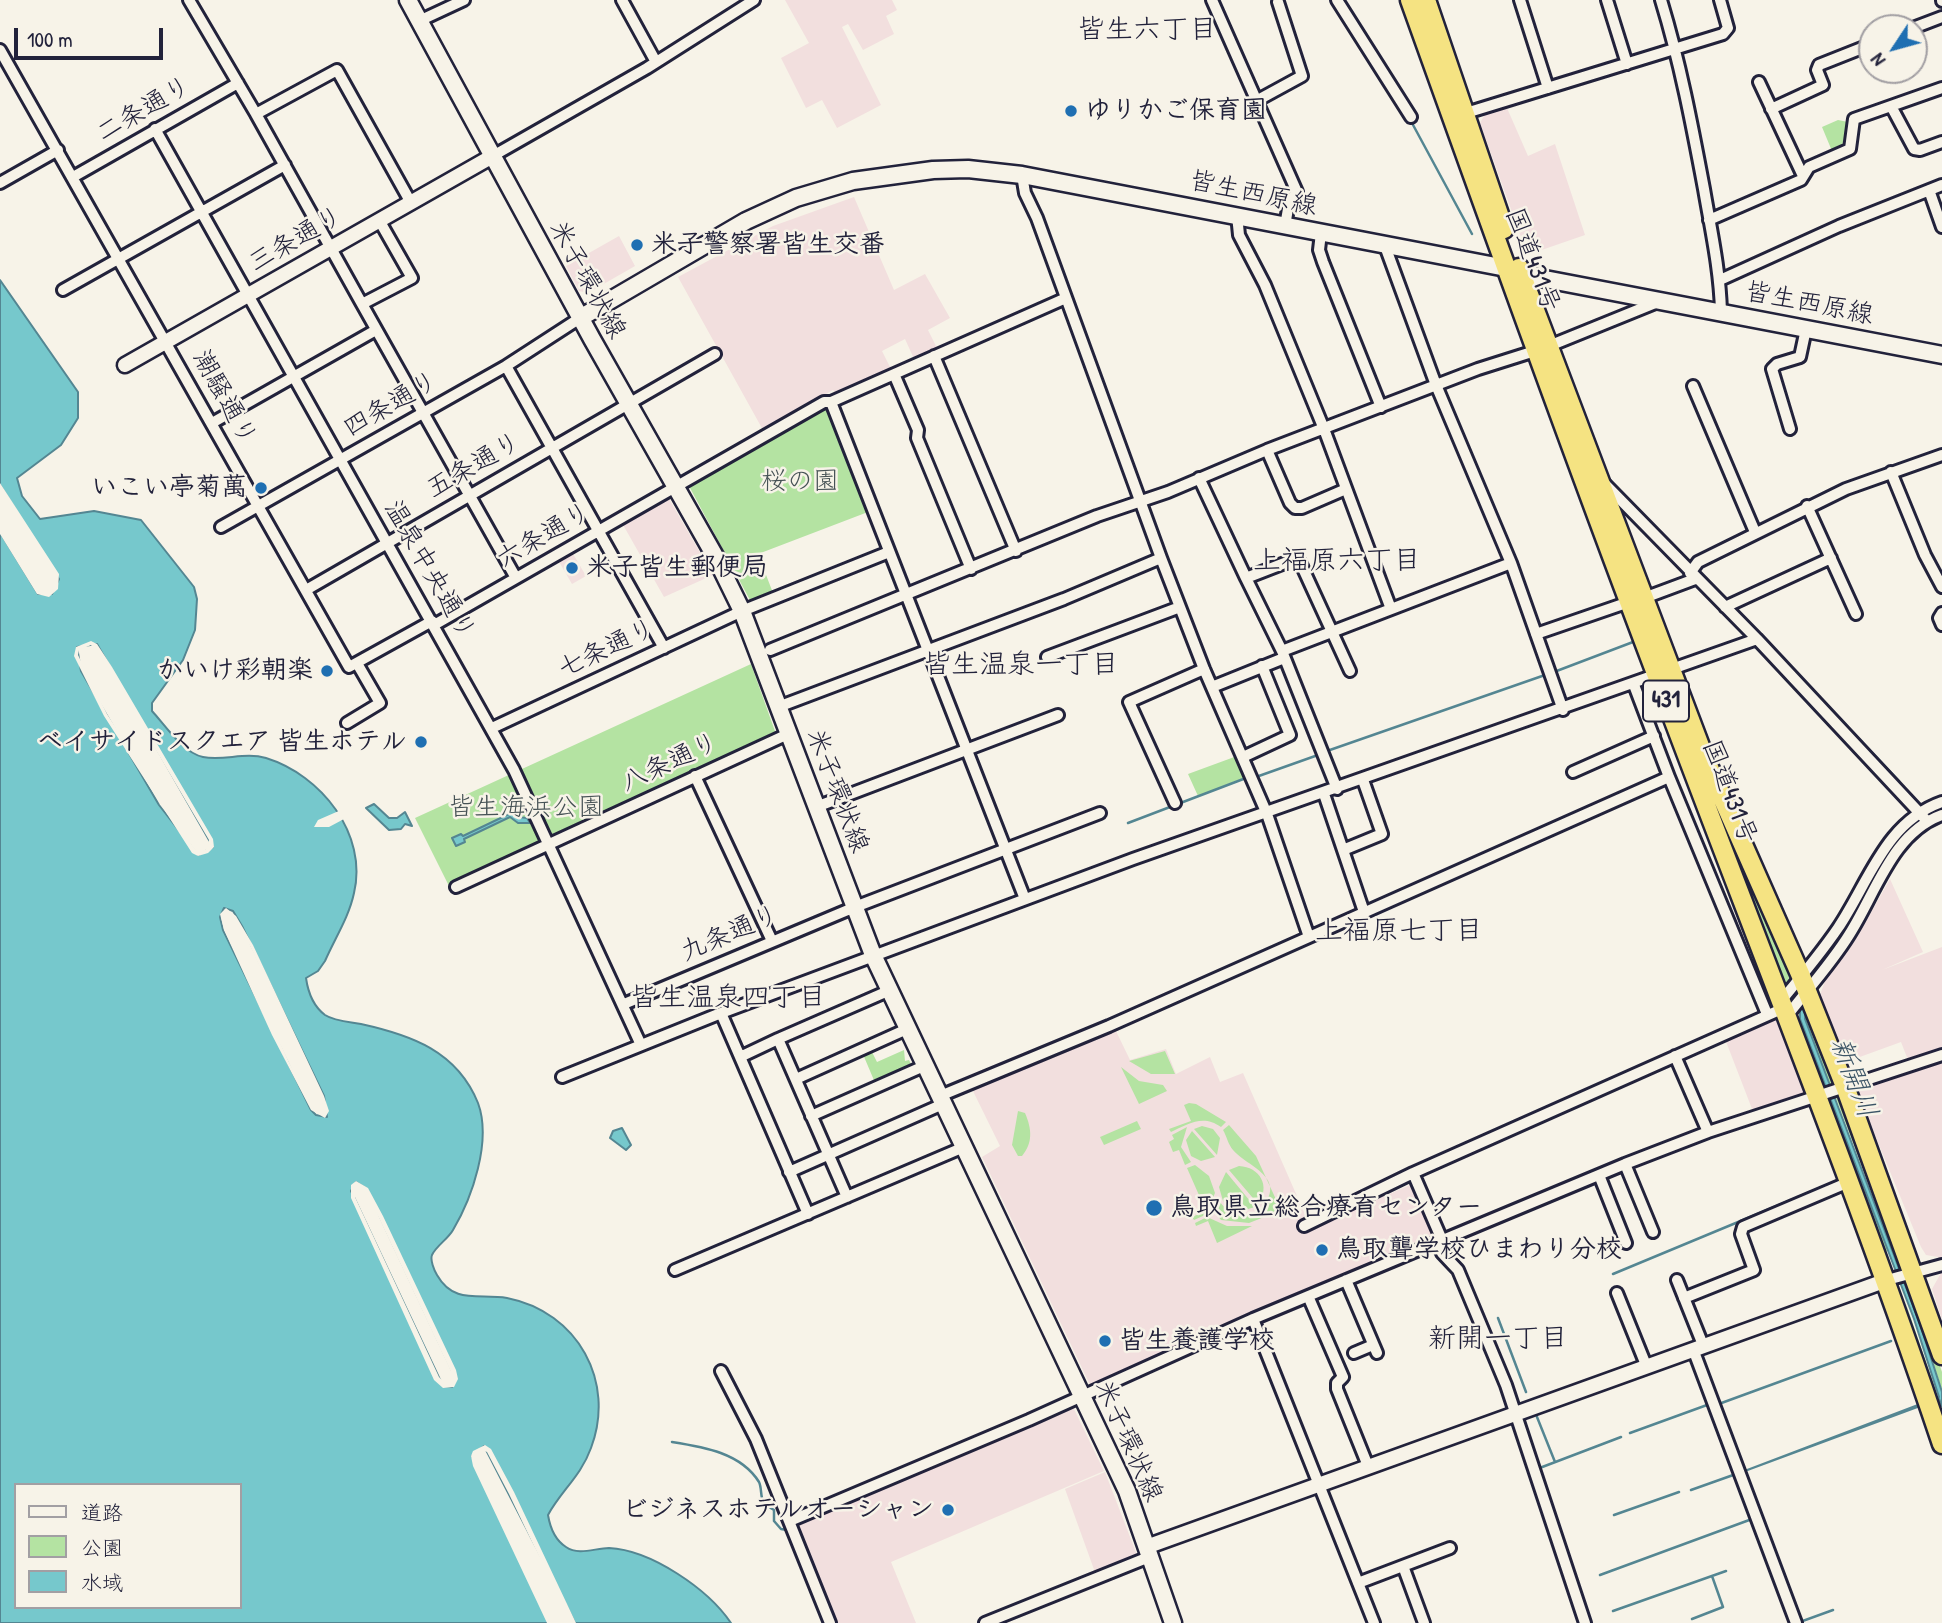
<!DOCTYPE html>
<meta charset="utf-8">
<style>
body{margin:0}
#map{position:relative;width:1942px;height:1623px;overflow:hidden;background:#f7f3e8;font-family:"Patrick Hand","Klee One",sans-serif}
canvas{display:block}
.legend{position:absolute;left:14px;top:1483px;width:228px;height:126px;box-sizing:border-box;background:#f7f3e8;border:2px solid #a29fa3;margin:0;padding:9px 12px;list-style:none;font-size:21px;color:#22223b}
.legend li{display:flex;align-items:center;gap:14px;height:35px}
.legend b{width:35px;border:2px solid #a29fa3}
.north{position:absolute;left:1858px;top:14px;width:70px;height:70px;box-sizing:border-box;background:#f7f3e8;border:2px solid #a29fa3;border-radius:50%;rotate:234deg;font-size:19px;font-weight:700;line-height:28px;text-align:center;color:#22223b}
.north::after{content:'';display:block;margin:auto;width:24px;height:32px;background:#1f6fb2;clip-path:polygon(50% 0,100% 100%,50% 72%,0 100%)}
.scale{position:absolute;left:14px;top:28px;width:149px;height:32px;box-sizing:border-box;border:4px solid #22223b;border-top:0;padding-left:9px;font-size:21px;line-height:24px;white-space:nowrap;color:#22223b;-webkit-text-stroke:5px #f7f3e8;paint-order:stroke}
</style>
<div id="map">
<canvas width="1942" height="1623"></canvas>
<ul class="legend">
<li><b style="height:9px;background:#f7f3e8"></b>道路</li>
<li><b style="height:19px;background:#b4e3a2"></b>公園</li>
<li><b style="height:19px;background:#76c8cc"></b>水域</li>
</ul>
<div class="north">N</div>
<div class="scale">100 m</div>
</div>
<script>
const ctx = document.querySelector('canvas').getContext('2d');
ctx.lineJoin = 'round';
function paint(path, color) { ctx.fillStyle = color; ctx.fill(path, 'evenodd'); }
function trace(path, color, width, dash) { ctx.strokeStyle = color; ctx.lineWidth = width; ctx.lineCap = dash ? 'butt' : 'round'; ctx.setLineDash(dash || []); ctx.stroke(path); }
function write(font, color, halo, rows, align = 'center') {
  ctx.font = font + ' "Patrick Hand","Klee One",sans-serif'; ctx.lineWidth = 5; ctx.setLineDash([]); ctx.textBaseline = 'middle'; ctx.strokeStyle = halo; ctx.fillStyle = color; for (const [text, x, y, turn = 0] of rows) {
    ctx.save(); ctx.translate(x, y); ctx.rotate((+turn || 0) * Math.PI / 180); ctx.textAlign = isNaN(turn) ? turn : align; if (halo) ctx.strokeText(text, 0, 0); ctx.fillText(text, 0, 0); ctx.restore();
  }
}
const built = new Path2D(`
 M785,0H892L897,10L886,16L894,34L863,50L848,24L842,27L881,105L837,128L822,100L806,108L781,58L809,43Z
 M1507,108L1528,156L1555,144L1585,235L1530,254L1526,251L1480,123L1485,114Z
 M854,197L894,290L925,274L950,318L928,330L938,350L915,361L905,339L882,351L892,371L836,394L833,390L763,430L678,277L773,226Z
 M619,236L635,266L588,293L579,291L566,266Z
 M668,497L713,575L664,597L622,523Z
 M572,552L586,576L572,584L558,560Z
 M1890,879L1923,952L1882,970L1942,947V1053L1910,1065L1901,1042L1846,1062L1820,995L1826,978L1857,937Z
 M1775,1017L1806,1098L1754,1114L1725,1039Z
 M1114,1027L1130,1060L1166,1049L1176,1074L1210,1057L1220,1082L1243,1073L1311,1228L1410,1185L1414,1187L1435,1235L1433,1239L1090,1385L982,1157L1000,1146L971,1087Z
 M1942,1059V1260L1940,1261L1938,1257L1926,1255L1921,1247L1856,1089Z
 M1942,1271V1320L1932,1289Z
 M1073,1407L1104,1471L891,1562L916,1623H834L797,1525L987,1443L986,1447L988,1443Z
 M1105,1472L1137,1555L1134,1560L1096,1575L1065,1489Z`);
const green = new Path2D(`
 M1838,120L1848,122L1842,146L1832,151L1822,127Z
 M825,409L829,411L868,512L758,554L773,593L751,602L689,486Z
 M751,664L776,734L449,886L415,818Z
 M1687,729L1759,894L1789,977L1788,986L1779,982Z
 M1237,756L1246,777L1198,796L1188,774Z
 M1806,1006L1835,1079L1831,1087L1805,1019Z
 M870,1048L877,1062L904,1050L905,1061L909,1060L913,1068L876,1085L862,1052Z
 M1165,1051L1175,1074H1151L1129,1061Z
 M1121,1067L1139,1081L1163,1085L1167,1091L1139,1104Z
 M1836,1098L1843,1101L1893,1249Z
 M1830,1100L1888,1251L1883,1252L1828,1103Z
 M1189,1103L1196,1104L1226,1122L1221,1127C1203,1114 1188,1124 1171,1132L1169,1129L1191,1121L1184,1105Z
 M1018,1111L1025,1113C1032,1129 1033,1143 1022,1156H1018L1012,1145Z
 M1137,1121L1141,1129L1104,1145L1100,1137Z
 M1229,1125L1256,1156L1279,1206L1277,1212L1249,1223L1221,1220L1212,1208L1217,1198C1228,1215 1242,1220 1260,1210C1290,1177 1247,1167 1233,1150C1228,1144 1227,1137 1223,1130Z
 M1202,1126L1213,1129L1220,1138L1217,1155L1194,1129Z
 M1187,1127L1181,1147L1191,1162L1185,1165L1179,1150L1173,1152L1169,1142L1174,1139L1172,1135Z
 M1192,1131L1215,1157L1201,1161L1191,1156L1186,1140Z
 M1195,1165L1209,1176L1215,1193L1205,1215L1194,1220L1192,1217L1206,1211L1187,1168Z
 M1239,1166C1260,1167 1271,1186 1258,1204L1229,1170Z
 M1226,1172L1255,1207L1241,1211L1223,1201L1219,1187Z
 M1207,1217L1227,1226H1252L1217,1243L1208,1221L1196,1226L1195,1223Z
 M1916,1294L1942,1372V1390L1911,1296Z
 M1904,1298L1942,1408V1425Z`);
const water = new Path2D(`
 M0,280L78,392V418L61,445L17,478L22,496L40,519L94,511L141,520L194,587L197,599L195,630L183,660L152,703V711C165,725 183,753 203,757C224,761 245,752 266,758C321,775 368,834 354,893C349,917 335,938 325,961L318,971L306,978C308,992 313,1006 325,1015C334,1021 350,1022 361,1024C411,1035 457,1051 478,1103C492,1141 472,1198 453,1230C448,1239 436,1246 432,1255C430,1260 434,1270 437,1275C454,1305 480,1293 507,1298C578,1312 616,1382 591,1448C581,1476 561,1491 548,1515C550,1527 555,1540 566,1547C579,1556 595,1548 609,1548C651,1550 708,1589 731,1623H575L484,1446L472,1456L549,1623H0V532L38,594H52L59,579L0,485ZM97,644L213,847L198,855L159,805L81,671L77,647ZM224,908L233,911L242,926L324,1096L327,1117L316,1115L311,1110L223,930L220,917ZM356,1182L367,1189L456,1379L452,1387L443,1386L351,1191ZM16,1485H240V1607H16Z
 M517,796L519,802L515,813L519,817L527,818L530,823H518L510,817L464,839L465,842L456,846L452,838L461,834L463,836L509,814V805Z
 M374,804L389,818H397L405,812L412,826L405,824L401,829L389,830L366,808Z
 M1942,806V812L1894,849L1806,1006L1805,1019L1921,1327L1942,1392V1406L1939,1399L1742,1472L1939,1397L1914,1319L1800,1019V1004L1814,967L1888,848L1905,827Z
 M622,1128L631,1145L626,1150L610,1138L613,1131Z`);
const pier = new Path2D(`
 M0,483L59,574L58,589L49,597L37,594L0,534V529L40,591L52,590L55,576L0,491Z
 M91,641L97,644L112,667L213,839L214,847L208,853L198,856L192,853L104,716L74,656L76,647ZM91,645L108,669L209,840L206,849L198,852L192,845L107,714L78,655L79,650Z
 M341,810L344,819L329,827H314L318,820Z
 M226,908L236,916L253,945L324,1096L329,1111L325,1118L311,1110L272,1035L224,930L220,914ZM225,912L233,917L250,946L321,1098L324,1114L314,1108L289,1062L227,929L223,917Z
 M356,1181L368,1188L383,1216L456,1370L458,1379L454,1387L443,1388L434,1380L351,1198V1185ZM357,1186L364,1191L379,1218L451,1372L450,1383H445L439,1377L355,1197Z
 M485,1445L491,1449L514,1492L576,1623H571L509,1494L487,1452L482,1450L476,1456L478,1464L552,1623H547L473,1466L471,1456L473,1451Z`);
const stream = new Path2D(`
 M1412,123L1472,234
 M1741,615L1754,628
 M1768,643L1899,781
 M1554,672L1633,642
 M1327,751L1545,675
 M1256,777L1318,755
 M1128,823L1246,778
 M1613,1274L1832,1183
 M1498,1318L1526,1392
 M1716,1405L1891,1341
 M1537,1417L1555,1462
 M1630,1433L1707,1405
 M672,1442C704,1447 741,1453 759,1482C762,1488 760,1497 764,1504L774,1510V1521L781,1529L787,1530
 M1537,1469L1621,1437
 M1691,1490L1736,1474
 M1614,1515L1679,1492
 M1600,1575L1752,1519
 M1613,1611L1726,1571
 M1692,1619L1723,1607L1712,1576
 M1800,1622L1833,1610`);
const minor = new Path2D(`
 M189,0L256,114L337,70L410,201
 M622,0L656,62
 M1212,0L1297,192L1289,203L1285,226
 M1337,0L1411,117
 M1520,0L1548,88
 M1607,0L1627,64
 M1661,0C1680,62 1692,125 1704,189C1711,230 1720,270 1721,312
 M1942,0V1
 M419,21L464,0
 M1913,28L1942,17
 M0,50L349,667L432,621
 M1759,82L1803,176
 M1258,100L1302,76L1278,2
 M1891,106L1914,149L1920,150L1942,142
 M1771,109L1823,85L1817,70L1819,65L1872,44
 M1466,113L1723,34L1728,28L1720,0
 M256,114L362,304L412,278L379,220
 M155,129L514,770L641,1045
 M491,157L647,68L754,0
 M1022,175L1025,193L1037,218L1161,558L1204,669L1267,814L1309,937
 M73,177L238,83
 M0,183L58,150
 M1929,190L1942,227
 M1237,215L1239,235L1265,285L1324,429L1391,609
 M1709,220L1801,180L1809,167L1850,149L1854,119L1942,88
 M1321,233L1319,250L1323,262L1381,407
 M1385,246L1436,385L1511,563L1563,710
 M1720,280L1839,226L1942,185
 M63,290L285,165
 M362,304L516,578
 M1549,346L1660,301
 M934,356L1016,551
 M506,366L664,648
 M894,374L918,430L917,438L971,569
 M1693,386L1755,532
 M831,402L1066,298
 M212,423L376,330
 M1790,429L1772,369L1777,364L1800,357L1806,329
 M1267,450L1478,369L1538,350
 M1891,472L1925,555L1942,587
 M1199,478L1246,578
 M1603,482L1757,639L1927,821
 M1807,506L1856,614
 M221,527L506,366L580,318
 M1690,573L1698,562L1846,489L1942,455
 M306,590L715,354
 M1644,598L1695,579
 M1725,607L1831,558
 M1942,613L1939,618L1942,625
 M434,625L824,402H831L1025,899
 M1536,634L1629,602
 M770,650L1097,516L1168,492L1267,450L1290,503L1295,508H1302L1346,489
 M1282,651L1246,578L1295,559L1300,562L1350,671
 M1047,657L1180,607
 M1212,687L1284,658
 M778,707L1064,599L1161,558
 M347,723L380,703L358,665
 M492,728L742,611L889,552
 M1243,757L1290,735L1262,666
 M1573,772L1654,736
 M695,776L772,941
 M1669,777L1767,1014
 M1337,789L1282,651L1511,563
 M1324,794L1364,912
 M1175,803L1129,702L1204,669
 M816,807L1058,715
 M1343,850L1382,834L1363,780
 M456,887L788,734
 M1781,1001C1801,977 1821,953 1838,928C1869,882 1885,822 1942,802
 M624,1004L855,907L1100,813
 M1787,1016C1808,989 1831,964 1849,935C1876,893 1892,833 1942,815
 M778,1039L888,991
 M1675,1056L1708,1132
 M740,1057L778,1039L847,1197
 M562,1077L721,1013
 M796,1079L907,1029
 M940,1096L1109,1026L1669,777L1634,685
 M811,1116L924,1066
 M1625,1164L1653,1232
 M789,1172L943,1104
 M1413,1173L1442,1240
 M1599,1175L1626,1243
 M808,1214L721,1013L1133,859L1757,639
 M1304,1226L1413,1173L1784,1008
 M1437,1242L1442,1253L1458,1270L1506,1385L1585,1623
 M675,1270L964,1147
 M1346,1280L1377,1353
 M1677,1280L1703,1345
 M1887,1280L1942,1265
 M1617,1293L1646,1365
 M1308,1296L1343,1377L1337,1383V1389L1368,1466
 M1684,1298L1754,1270L1741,1234L1743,1227L1849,1182
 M1253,1319L1374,1623
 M1693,1349L1796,1623
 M1354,1353L1373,1345
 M721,1371L756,1439L830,1623
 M790,1521L1029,1420L1253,1319L1625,1164L1708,1132L1942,1055
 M1403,1566L1424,1623
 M1358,1583L1450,1548
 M985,1623L1149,1557`);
const tertiary = new Path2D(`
 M125,365L491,157
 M1146,1547L1887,1280`);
const secondary = new Path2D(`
 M408,0L592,339L716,558L742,611L873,955L1127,1491L1173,1623
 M580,318L746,221L796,198L853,181L933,170L968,169L1022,175L1506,268L1545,279L1942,355`);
const trunk = new Path2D(`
 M1410,0C1491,226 1572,452 1657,676C1753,932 1855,1185 1942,1444
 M1426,0L1504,229
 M1519,268L1703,754L1801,976L1846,1089L1942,1355`);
const markers = [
 [1071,111,7,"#1f6fb2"],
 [637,245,7,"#1f6fb2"],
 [261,488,7,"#1f6fb2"],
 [572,568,7,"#1f6fb2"],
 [327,671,7,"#1f6fb2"],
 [421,742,7,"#1f6fb2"],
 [1154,1208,9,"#1f6fb2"],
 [1322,1250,7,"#1f6fb2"],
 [1105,1341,7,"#1f6fb2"],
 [948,1510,7,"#1f6fb2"]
];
const shields = [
 [1666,701,46]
];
const shieldNames = [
 ["431",1666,701]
];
const streetNames = [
 ["二条通り",144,110,-30],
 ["皆生西原線",1253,194,12],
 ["三条通り",296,240,-30],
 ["国道431号",1532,260,69],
 ["米子環状線",587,280,61],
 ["皆生西原線",1809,304,11],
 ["潮騒通り",224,398,61],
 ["四条通り",391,405,-30],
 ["五条通り",474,466,-30],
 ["六条通り",544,536,-30],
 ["温泉中央通り",429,570,60],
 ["七条通り",607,649,-25],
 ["八条通り",670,763,-25],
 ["米子環状線",837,791,69],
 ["国道431号",1729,792,69],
 ["九条通り",730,934,-23],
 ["米子環状線",1128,1441,66]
];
const poiNames = [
 ["ゆりかご保育園",1085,111],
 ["米子警察署皆生交番",651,245],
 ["いこい亭菊萬",247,488,"right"],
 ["米子皆生郵便局",586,568],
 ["かいけ彩朝楽",313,671,"right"],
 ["ベイサイドスクエア 皆生ホテル",407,742,"right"],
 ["鳥取県立総合療育センター",1170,1208],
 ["鳥取聾学校ひまわり分校",1336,1250],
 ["皆生養護学校",1119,1341],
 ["ビジネスホテルオーシャン",934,1510,"right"]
];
const parkNames = [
 ["桜の園",800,482],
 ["皆生海浜公園",526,808]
];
const neighbourhoodNames = [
 ["皆生六丁目",1147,31],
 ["上福原六丁目",1337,562],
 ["皆生温泉一丁目",1021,666],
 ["上福原七丁目",1399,932],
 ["皆生温泉四丁目",728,999],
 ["新開一丁目",1498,1340]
];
const waterNames = [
 ["新開川",1853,1078,69]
];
paint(built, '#f2dfde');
paint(green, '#b4e3a2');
paint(water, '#76c8cc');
trace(water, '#548692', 2);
paint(pier, '#f7f3e8');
trace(stream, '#548692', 2.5);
trace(minor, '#22223b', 16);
trace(tertiary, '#22223b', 19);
trace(secondary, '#22223b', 21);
trace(trunk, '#22223b', 23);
trace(minor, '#f7f3e8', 10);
trace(tertiary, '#f7f3e8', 14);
trace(secondary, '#f7f3e8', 16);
trace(trunk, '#f5e382', 18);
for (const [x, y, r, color] of markers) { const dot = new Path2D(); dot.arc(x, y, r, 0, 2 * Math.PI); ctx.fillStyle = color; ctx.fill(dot); trace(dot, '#f7f3e8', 2.5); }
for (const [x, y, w] of shields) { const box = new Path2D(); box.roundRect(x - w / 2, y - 20.5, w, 41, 5); ctx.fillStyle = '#f7f3e8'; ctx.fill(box); trace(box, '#22223b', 2); }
write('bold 24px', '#22223b', null, shieldNames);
write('26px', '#22223b', '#f7f3e8', streetNames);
write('bold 26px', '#22223b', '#f7f3e8', poiNames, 'left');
write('26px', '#465255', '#f7f3e8', parkNames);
write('28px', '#22223b', '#f7f3e8', neighbourhoodNames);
write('italic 28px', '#3b5466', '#f7f3e8', waterNames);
</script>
